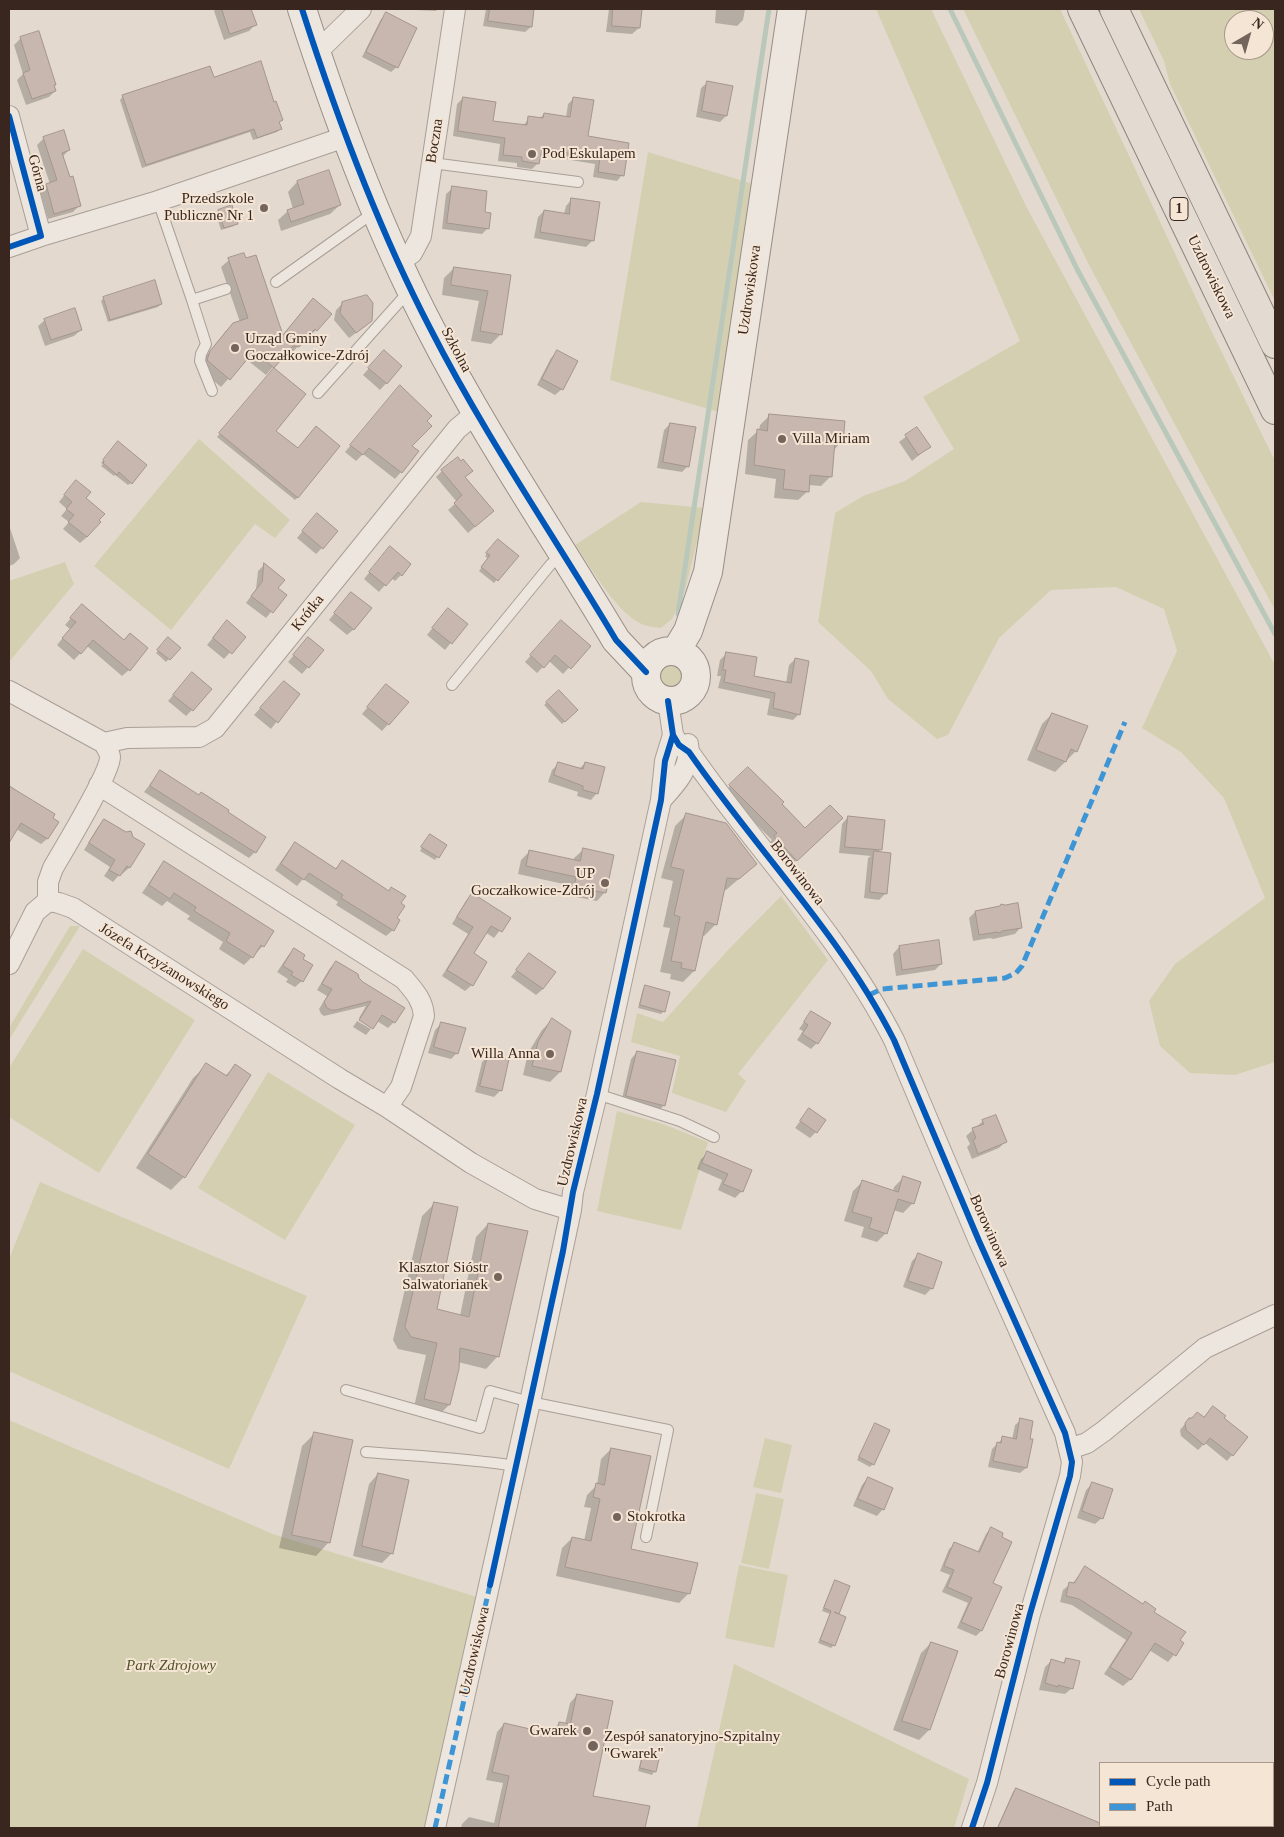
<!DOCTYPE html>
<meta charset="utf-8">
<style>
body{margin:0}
#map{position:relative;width:1284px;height:1837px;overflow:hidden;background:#e3d9ce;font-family:"Times New Roman",serif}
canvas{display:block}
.frame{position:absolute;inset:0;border:10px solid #38261f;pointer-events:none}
.legend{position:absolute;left:1099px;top:1762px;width:175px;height:65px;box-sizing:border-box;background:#f4e5d5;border:1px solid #a9998c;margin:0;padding:6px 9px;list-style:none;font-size:15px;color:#38261f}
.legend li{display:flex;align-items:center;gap:10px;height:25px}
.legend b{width:25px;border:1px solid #a9998c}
.north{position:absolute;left:1224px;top:10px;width:50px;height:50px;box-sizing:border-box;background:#f4e5d5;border:1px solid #a9998c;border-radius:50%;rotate:38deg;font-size:14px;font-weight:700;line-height:20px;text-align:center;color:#38261f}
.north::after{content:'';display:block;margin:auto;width:18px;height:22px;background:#74655c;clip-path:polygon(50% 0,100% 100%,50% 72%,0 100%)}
</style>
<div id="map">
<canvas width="1284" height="1837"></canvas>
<div class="frame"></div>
<ul class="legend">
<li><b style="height:6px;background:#0057b8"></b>Cycle path</li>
<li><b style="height:6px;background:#3e95d5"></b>Path</li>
</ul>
<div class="north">N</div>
</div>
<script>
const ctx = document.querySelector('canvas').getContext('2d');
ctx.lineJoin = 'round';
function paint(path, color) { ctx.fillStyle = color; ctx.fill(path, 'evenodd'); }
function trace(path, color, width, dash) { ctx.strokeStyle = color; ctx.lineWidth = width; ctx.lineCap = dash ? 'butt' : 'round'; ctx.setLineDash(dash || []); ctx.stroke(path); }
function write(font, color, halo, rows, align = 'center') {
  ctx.font = font + ' "Times New Roman",serif'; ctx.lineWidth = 4; ctx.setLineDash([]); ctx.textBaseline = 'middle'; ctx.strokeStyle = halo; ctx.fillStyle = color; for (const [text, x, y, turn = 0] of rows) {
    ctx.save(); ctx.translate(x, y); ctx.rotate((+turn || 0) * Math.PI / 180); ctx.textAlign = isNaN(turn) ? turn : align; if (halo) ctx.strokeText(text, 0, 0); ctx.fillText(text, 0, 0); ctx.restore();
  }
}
const green = new Path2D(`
 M876,9H931L1027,208L1275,665V1062L1235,1075L1190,1073L1160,1046L1149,1001L1175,964L1265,898L1224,798L1181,752L1142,728L1177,651L1164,609L1116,587L1051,590L999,638L948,735L937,739L888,699L871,671L818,622L835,513L863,496L905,481L954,449L923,397L1020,341Z
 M963,9H1060L1210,328L1275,461V610L1090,267Z
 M1139,9H1275V301L1170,84L1164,61ZM1234,20H1264V50H1234Z
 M648,152L753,184L722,413L610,380Z
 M199,439L290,520L275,538L255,524L171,630L94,566Z
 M641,502L705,508L685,591L672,619L661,628C652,627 644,626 636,621C613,606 591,568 575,545Z
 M65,562L74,584L9,662V581Z
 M656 675a13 13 0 1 1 26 0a13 13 0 1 1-26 0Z
 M781,896L828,960L738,1074L746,1081L726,1112L672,1093L680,1056L631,1042L637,1013L663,1022L728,950Z
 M70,926H80L9,1040V1028Z
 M83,949L195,1020L99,1173L9,1117V1068Z
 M268,1072L355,1125L285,1240L198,1188Z
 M617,1111L663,1124L708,1142L681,1230L597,1211Z
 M40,1182L307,1296L229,1469L9,1371V1259Z
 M9,1420L273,1534L477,1597L426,1828H9Z
 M765,1438L792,1445L781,1493L753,1487Z
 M756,1493L784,1499L769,1569L741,1563Z
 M739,1565L788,1575L774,1648L725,1638Z
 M734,1664L969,1779L954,1828H697Z`);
const shadow = new Path2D(`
 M216,9H250L255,25L249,31L224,40L214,11Z
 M395,9H438L436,11Z
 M486,9H533L531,27L525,32L483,26Z
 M609,9H640L639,28L632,34L606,32Z
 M716,9H745L743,20L737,26L715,23Z
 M387,14L397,67L391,72L362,57L381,19Z
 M39,33L55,84L53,86L55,91L49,97L26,105L17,80L23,74L14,45L20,39Z
 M213,79L273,103L281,120L278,123L280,129L277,132L253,140L250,132L142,168L120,100L123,96Z
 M708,82L726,116L720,122L696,117L701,88Z
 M463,98L491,122L523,126L529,118L539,119L544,114L566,117L568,104L574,98L587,137L622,175L617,181L593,177L595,164L540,155L538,163L532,169L517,167V163L498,161L500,144L453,136L457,104Z
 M63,132L69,150L63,156L79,206L73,212L48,219L40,191L46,185L50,184L37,145L43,139Z
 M297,182L340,205L330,214L281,231L278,220L288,211L293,209L288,192Z
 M453,188L483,213L488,228L482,234L442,229L446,194Z
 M572,199L593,240L586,247L534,238L538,217L544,211L564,214L566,206Z
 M218,211L237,223L234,226L221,230L216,214Z
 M229,260L282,336L306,307L316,330L309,337L307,336L291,354L285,353L266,375L246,359L221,387L201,370L203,360L225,332L233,324L240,322L221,267Z
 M454,268L510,276L500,335L491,344L471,341L479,301L442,295L444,278Z
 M104,298L161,304L158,307L108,322L101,301Z
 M342,304L364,327L349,338L334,320L336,310Z
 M45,320L81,330L74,336L45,346L38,326Z
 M558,351L562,389L555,395L537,385L551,358Z
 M378,358L401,367L380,390L363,375Z
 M274,370V431L297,449L298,497L295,500L217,437Z
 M394,393L401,472L395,479L363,454L356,461L345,452Z
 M770,415L842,441L833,451L831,476L821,486L808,485V491L798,500L774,498L776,479L745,474L748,440L758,431H759L760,425Z
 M670,424L688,466L682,472L657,468L664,430Z
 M916,429L929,447L912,461L899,442Z
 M115,446L131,483L128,485L115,475L114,476L101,466L103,464L101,463Z
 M442,471H472L464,478L486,517L468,533L448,510L457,502L436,477Z
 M70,488L84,498L87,537L80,543L63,529L69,522L61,516L67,509L59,502Z
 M311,521L322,548L316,554L297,538Z
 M9,525L20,558L14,564L9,566Z
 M495,543L517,556L494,583L479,571L488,559L485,556Z
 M384,554L401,575L395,581L391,578L379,592L364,579Z
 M264,565L277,588L285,595L266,618L246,603L256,589L258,571Z
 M345,600L354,629L347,635L329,620Z
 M76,612L129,670L122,676L87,646L74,660L57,645L70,629L65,625Z
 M442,616L466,624L445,650L427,635Z
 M221,628L244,637L224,659L207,645Z
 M555,628L589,646L563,674L549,661L537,673L525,662Z
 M308,638V667L302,674L288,662Z
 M165,642L179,648L166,662L156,653Z
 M726,654L752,677L786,683L789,665L795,659L799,714L793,720L767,715L770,699L718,688L721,676H717L720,660Z
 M186,680L192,710L186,716L168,701Z
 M559,691L577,710L562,724L544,705Z
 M380,692L407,703L382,731L362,714Z
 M273,694H298L271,729L254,715Z
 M1052,714L1076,751L1055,772L1027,760L1042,724Z
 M585,763L597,793L591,800L577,796L578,792L548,782L552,770L558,764L579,769Z
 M748,768L805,830L835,825L790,866L769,843L772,840L724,792Z
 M160,772L226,813L255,852L249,858L144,792Z
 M9,785L57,822L47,839L41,844L16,829L9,841Z
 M687,814L756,864L726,890H723L716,924L704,936L702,935L694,971L683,982L670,979L671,974L660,972L670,928L663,927L673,881L661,878L675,826Z
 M848,817L883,821L880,850L878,852L886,893L879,900L864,898L868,858L871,856L839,853L842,824Z
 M105,820L143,845L129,868L122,874L121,873L113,882L104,876L110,867L84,850L98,827Z
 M427,838L446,845L435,860L420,851Z
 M295,844L334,870L342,862L388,892L391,888L399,903L393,930L386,936L336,905L338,902L303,879L297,886L275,870L289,850Z
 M583,850L605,892L597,901L566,895L568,885L518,874L521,860L529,852L574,861V858Z
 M164,863L272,931L263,946L244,965L219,949L223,942L187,919L190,916L167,901L162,906L142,893L157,871Z
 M472,895L509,918L494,938L485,932L472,954V985L465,991L442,976L468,934L452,924L466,901Z
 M999,908L1021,927L1015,934L993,939L990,938L973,941L969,918L975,912Z
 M899,947L941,964L935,970L896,976L893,954Z
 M294,949L301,959L302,981L295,987L286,982L288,979L277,972L288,956Z
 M529,954L543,989L536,995L511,977Z
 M337,962L358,979L394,1022L388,1028L377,1021L373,1027L359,1018L366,1006L324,1016L321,1014L319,1009L327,996L317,990L330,968Z
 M646,986L664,1011L661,1014L638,1008L643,989Z
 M811,1012L817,1043L811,1049L797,1040L803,1031L799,1029Z
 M552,1020L570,1032L560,1072L550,1082L523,1075L528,1053L542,1030Z
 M357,1021L371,1029L366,1035L353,1027Z
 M441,1024L457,1053L451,1059L428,1053L435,1030Z
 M637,1052L664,1105L658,1112L621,1103L631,1059Z
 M488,1056L501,1090L494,1097L475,1092L482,1062Z
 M207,1065L225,1076L235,1066L184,1177L171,1190L136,1168L193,1078Z
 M809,1109L816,1132L810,1138L795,1128Z
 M983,1121L1005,1142L999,1148L972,1159L967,1147L970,1144L966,1136Z
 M708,1153L751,1171L742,1191L735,1198L718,1190L722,1180L697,1169L701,1159Z
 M903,1178L919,1183L912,1204L903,1213L893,1210L886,1233L877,1242L861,1237L864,1227L844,1221L853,1191L862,1182L893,1192L894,1187Z
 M435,1203V1310L460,1316L476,1237L488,1224L498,1356L486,1369L458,1362L449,1405L437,1417L413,1411L426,1355L398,1349L393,1340L422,1216Z
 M918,1255L932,1288L925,1295L903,1287L912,1261Z
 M1222,1418L1232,1455L1227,1461L1205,1443L1198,1450L1181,1436L1180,1430L1189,1419Z
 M1021,1420L1028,1440L1026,1468L1020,1473L988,1467L992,1449L1003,1438L1012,1440L1015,1425Z
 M875,1425L873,1464L870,1467L857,1460Z
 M315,1433L329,1542L316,1556L279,1548L302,1446Z
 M611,1449L629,1550L689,1593L679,1603L556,1576L562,1548L572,1538L584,1541L591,1508L584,1507L587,1495L597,1485L601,1459Z
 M378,1474L392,1553L382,1563L353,1556L369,1484Z
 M868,1478L883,1509L877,1516L853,1506L862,1485Z
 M1092,1484L1102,1518L1095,1524L1077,1518L1086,1490Z
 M991,1528V1584L981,1631L976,1636L957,1628L968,1603L942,1592L950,1575L940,1571L949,1549L955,1544L977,1553L986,1534Z
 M1085,1568L1152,1612L1183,1644L1168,1662L1149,1650L1130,1680L1123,1686L1104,1674L1126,1640L1072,1605L1060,1602L1063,1590L1070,1584H1072Z
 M836,1581L838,1613L834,1645L831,1648L818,1643L830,1614L822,1611L833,1584Z
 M931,1643L956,1652L929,1730L919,1740L893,1730L921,1653Z
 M1066,1659L1072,1688L1065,1694L1039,1690L1045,1667L1051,1661L1062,1664Z
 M577,1695L591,1797L648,1807L644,1828H461L462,1824L469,1817L494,1823L503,1783L486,1780L497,1732L504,1724L551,1735L552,1730L560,1723L565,1724L570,1703Z
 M644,1756L658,1760L654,1772L652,1775L638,1771L641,1759Z
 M1016,1789L1100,1824V1826L1111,1828H997L1013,1792Z`);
const stream = new Path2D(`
 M950,9L1077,269L1275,634
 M678,614L769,9`);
const building = new Path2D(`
 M222,9H251L257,25L230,34Z
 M490,9H534L532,27L488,21Z
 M613,9H642L640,28L612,26Z
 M386,12L417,28L398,68L366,52Z
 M39,31L56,85H54L56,91L32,99L23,73L30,70L20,37Z
 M261,61L274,102L276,101L283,120L279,122L282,129L257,138L254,129L146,165L122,95L210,66L214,77Z
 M707,81L733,86L727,116L702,111Z
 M463,97L496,102L493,121L527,125L528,116L543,118L544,113L570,117L573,97L594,100L588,136L629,143L624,176L598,172L600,158L542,149L539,164L522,161V157L503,155L505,138L458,131Z
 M64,130L70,150L62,153L70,177L73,176L81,206L54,214L46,184L57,180L43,137Z
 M329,170L341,205L291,222L287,210L304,204L297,181Z
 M452,186L487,191L485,212L491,213L489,229L447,223Z
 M571,198L600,202L594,241L540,232L544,210L569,214Z
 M232,205L238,224L224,228L218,210Z
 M244,253L246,258L256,255L283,335L313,298L332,314L317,331L315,329L299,347L293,346L274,368L254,351L230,380L207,360L210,351L233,323L248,318L228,258Z
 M454,267L511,275L502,335L480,331L488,291L451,285Z
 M155,280L162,304L110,320L103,297Z
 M367,295L373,303L372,321L356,333L340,313L342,302Z
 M75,308L82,330L51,340L44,319Z
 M384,350L402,366L387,384L368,368Z
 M557,350L578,361L563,390L542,379Z
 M274,368L306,394L276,431L298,448L316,426L340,446L298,498L219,433Z
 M400,385L432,416L427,421L432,426L412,446L419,451L402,473L369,448L363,455L350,445Z
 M769,414L845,421L843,442L835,441L832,477L810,475L809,492L783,489L785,470L754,465L757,429L767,431Z
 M670,423L696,427L689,467L663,462Z
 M917,427L931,447L918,455L905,435Z
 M118,441L147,465L132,484L119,472L117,475L103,463L104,461L103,460Z
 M458,457L461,461L463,459L473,471L465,477L494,511L475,527L454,503L462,495L441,470Z
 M76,480L91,492L86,498L105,514L99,520L101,522L87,537L68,522L74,515L66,509L72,502L64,495Z
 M317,513L338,531L323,549L302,531Z
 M498,539L519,556L498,581L481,567L490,555L486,553Z
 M390,546L411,564L402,576L398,572L386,586L369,572Z
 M264,563L285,580L278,588L287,595L273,613L251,596L262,582Z
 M351,592L372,608L354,630L334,613Z
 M82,604L124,640L130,633L148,648L130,671L93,640L81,654L62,638L76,622L70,618Z
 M448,608L468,624L452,644L432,628Z
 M227,620L246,637L232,654L213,638Z
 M561,620L591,646L571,669L555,655L544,668L530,655Z
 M168,637L181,648L170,660L157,650Z
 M308,637L324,650L309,668L293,655Z
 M726,652L757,657L754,676L791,683L795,658L809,661L800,715L773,708L775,693L724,682L726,670H723Z
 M192,672L212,689L193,711L173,695Z
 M284,681L300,694L278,723L260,708Z
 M386,684L409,702L389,725L367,707Z
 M559,690L578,710L565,722L546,702Z
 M1052,713L1088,726L1077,752L1071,749L1066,762L1036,750Z
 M558,762L583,769L585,762L605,767L598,794L583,790V786L554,775Z
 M748,767L784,802L782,804L805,828L830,805L843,818L797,861L774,836L777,833L729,785Z
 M160,770L199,795L201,792L229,810L228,812L266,837L256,853L150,786Z
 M9,786L55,814L53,818L59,822L48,839L21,823L9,843Z
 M686,813L726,823L757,864L739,879L727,878L717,925L706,922L695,971L681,968L682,963L671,961L680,917L674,915L684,870L671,867Z
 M848,816L885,820L882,850L845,847Z
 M104,819L126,832L131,831L133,837L145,844L130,868L127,866L120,876L109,870L115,860L89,843Z
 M430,834L447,845L439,858L421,847Z
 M295,842L336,869L342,860L389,891L391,887L406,896L401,903L405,906L397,918L400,920L394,931L341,898L343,895L309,873L304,880L281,864Z
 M583,848L614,855L606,893L574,887L576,877L526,866L529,850L580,861Z
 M874,851L891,853L887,894L870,892Z
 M164,861L274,931L264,947L261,945L253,958L226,941L230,933L194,911L196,907L174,893L170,899L149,885Z
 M472,893L511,918L502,932L491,926L474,953L487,962L473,986L447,970L473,927L457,917Z
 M1018,903L1022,928L1002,931L1000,933L997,932L979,935L975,911L1000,906L1001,904L1005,905Z
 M939,940L942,964L902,970L899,946Z
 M294,948L305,955L303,959L313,965L303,982L291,975L293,972L283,966Z
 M529,953L556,972L543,989L516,970Z
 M336,961L358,974L359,978L363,982L405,1008L395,1023L382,1015L373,1029L359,1020L371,1001L336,1010H331L327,1008L324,1002L332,989L322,984Z
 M645,985L670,992L665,1012L640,1005Z
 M811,1011L831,1023L818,1044L802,1034L808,1025L804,1022Z
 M552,1018L571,1031L561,1072L532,1066L538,1042Z
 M441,1022L466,1028L458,1054L434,1047Z
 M637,1051L676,1060L665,1106L626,1096Z
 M488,1055L509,1059L502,1091L480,1086Z
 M206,1063L227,1076L235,1064L251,1075L185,1178L148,1154Z
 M809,1108L826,1120L817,1133L800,1121Z
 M996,1115L1007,1142L978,1154L973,1140L976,1138L972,1128L984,1124L982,1120Z
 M707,1151L752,1170L743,1192L723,1184L728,1174L702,1163Z
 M903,1176L921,1182L914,1204L898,1199L887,1234L869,1228L872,1218L852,1212L862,1180L898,1192Z
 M434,1202L458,1207L437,1309L469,1317L488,1223L528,1231L499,1357L460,1348L459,1369L450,1405L424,1399L437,1343L411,1337L405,1327Z
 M918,1253L942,1262L933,1289L908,1281Z
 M1213,1406L1226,1416L1224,1418L1248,1437L1233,1456L1210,1438L1204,1445L1186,1430L1185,1423L1189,1418H1192L1197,1412L1204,1417Z
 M1020,1418L1033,1421L1030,1439H1033L1027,1468L993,1461L997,1442L1001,1443L1002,1436L1016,1439Z
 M875,1423L890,1430L874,1465L859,1457Z
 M314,1432L353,1440L330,1543L292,1535Z
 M611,1448L651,1456L631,1549L698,1563L690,1594L565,1567L572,1537L591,1541L600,1499L593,1497L596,1483L604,1485Z
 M378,1473L409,1480L393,1554L362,1546Z
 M868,1477L893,1488L884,1510L858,1499Z
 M1092,1482L1113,1489L1103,1519L1082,1511Z
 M991,1527L1003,1533L1002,1537L1012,1542L993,1583L1002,1587L982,1631L961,1622L972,1598L947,1587L954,1570L944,1566L954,1542L979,1552Z
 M1085,1566L1143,1604L1145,1601L1156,1609L1154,1612L1186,1632L1180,1640L1184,1643L1176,1656L1155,1643L1131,1680L1110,1667L1132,1633L1079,1599L1066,1596L1069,1582L1074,1583Z
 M835,1580L850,1586L839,1614L834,1612L846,1617L835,1646L820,1640L831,1611L824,1608Z
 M931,1642L958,1651L930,1730L902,1721Z
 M1066,1658L1080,1661L1073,1689L1058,1685V1687L1045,1683L1051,1659L1064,1663Z
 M577,1694L613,1701L593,1796L650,1806L645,1828H498L509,1776L492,1772L504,1723L556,1735L559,1722L570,1724Z
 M643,1755L659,1759L656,1772L640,1768Z
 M1016,1788L1100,1823V1826H1108L1113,1828H998Z`);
const lane = new Path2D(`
 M432,163L578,182
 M158,201L192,300L226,289
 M276,282L366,218L376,215
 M192,300L206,344L201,354L200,361L212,391
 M318,393L402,299L411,294
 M452,685L551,564L563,555
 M597,1094L680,1121L714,1137
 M346,1390L480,1428L490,1391L530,1402L668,1430L646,1537
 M366,1452C416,1456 466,1458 516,1466`);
const street = new Path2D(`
 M316,53L361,9
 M9,116L41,236
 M9,247L41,236L158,201L345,137
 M398,263L412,253L421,236L455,9
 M9,691L104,743C106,747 110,753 110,757C110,773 64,849 53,868L48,882V901
 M668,701L673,735L679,745L689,752C756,849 840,934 894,1040L979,1241L1065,1433L1072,1462L1070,1476L1030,1614L987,1783L972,1828
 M104,743L127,738L199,737L215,728L457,429L476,413
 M99,785L404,979C414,991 423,1000 424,1016L401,1087L387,1107
 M661,800C676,784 692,767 688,744
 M48,901L59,903L73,908L340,1079L387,1107L471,1163L535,1199L571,1210
 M9,964L35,912L48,901
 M1069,1449L1087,1443L1104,1431L1205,1348L1275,1315
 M435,1828L530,1402L571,1210L573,1192L597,1094L661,800L665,761L673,735`);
const secondary = new Path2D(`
 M302,9C337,118 377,226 430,328C485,436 554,536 616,640L646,672
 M646 676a25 25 0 1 1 50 0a25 25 0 1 1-50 0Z
 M676,651L688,631L708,572L792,9`);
const primary = new Path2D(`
 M1082,9L1275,410
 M1114,9L1275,344`);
const quiet = new Path2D(`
 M869,995L882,989L1005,978L1016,973L1022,966L1125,722
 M435,1828L490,1585`);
const cycleway = new Path2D(`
 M302,9C337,118 377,226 430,328C485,436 554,536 616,640L646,672
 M9,116L41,236L9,247
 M668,701L673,735L679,745L689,752C756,849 840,934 894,1040L979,1241L1065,1433L1072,1462L1070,1476L1030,1614L987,1783L972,1828
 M490,1585L563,1251L573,1192L597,1094L661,800L665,761L673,735`);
const markers = [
 [532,154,5,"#74655c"],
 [264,208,5,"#74655c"],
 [235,348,5,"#74655c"],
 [782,439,5,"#74655c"],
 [605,883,5,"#74655c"],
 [550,1054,5,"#74655c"],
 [498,1277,5,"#74655c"],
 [617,1517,5,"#74655c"],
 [587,1731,5,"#74655c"],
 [593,1746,6,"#74655c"]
];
const shields = [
 [1179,209,18]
];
const shieldNames = [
 ["1",1179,209]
];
const streetNames = [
 ["Boczna",435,141,-81],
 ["Górna",37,173,75],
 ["Uzdrowiskowa",1211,277,64],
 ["Uzdrowiskowa",750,290,-82],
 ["Szkolna",456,350,62],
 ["Krótka",308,613,-51],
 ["Borowinowa",797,873,52],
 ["Józefa Krzyżanowskiego",164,967,32],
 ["Uzdrowiskowa",573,1142,-77],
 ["Borowinowa",989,1231,66],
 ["Borowinowa",1010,1641,-75],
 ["Uzdrowiskowa",475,1651,-77]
];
const poiNames = [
 ["Pod Eskulapem",542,154],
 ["Przedszkole",254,199,"right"],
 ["Publiczne Nr 1",254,216,"right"],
 ["Urząd Gminy",245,339],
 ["Goczałkowice-Zdrój",245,356],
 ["Villa Miriam",792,439],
 ["UP",595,874,"right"],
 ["Goczałkowice-Zdrój",595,891,"right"],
 ["Willa Anna",540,1054,"right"],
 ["Klasztor Sióstr",488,1268,"right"],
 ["Salwatorianek",488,1285,"right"],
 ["Stokrotka",627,1517],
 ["Gwarek",577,1731,"right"],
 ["Zespół sanatoryjno-Szpitalny",604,1737],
 ["\"Gwarek\"",604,1754]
];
const parkNames = [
 ["Park Zdrojowy",171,1666]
];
paint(green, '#d5cfb1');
paint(shadow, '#0003');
trace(stream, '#b9c8bb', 5);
paint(building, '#c7b7af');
trace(building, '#a4958d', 1);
trace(lane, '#a99f97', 12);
trace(street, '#a99f97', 22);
trace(secondary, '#988e87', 30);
trace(primary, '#8e857e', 30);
trace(lane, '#ece6df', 10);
trace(street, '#ece6df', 20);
trace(secondary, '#ece6df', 28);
trace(primary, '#e3dad1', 28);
trace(quiet, '#3e95d5', 5, [10, 5]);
trace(cycleway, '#0057b8', 6);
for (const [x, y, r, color] of markers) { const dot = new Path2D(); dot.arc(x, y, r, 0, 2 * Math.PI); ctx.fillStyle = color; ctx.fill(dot); trace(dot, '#f4e5d5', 2); }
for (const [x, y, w] of shields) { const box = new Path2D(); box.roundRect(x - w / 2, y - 11.5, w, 23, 4); ctx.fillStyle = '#f4e5d5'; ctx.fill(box); trace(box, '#38261f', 1); }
write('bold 14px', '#38261f', null, shieldNames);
write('15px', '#38261f', '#f4e5d5', streetNames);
write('15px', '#38261f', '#f4e5d5', poiNames, 'left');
write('italic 15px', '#515327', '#f4e5d5', parkNames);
</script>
